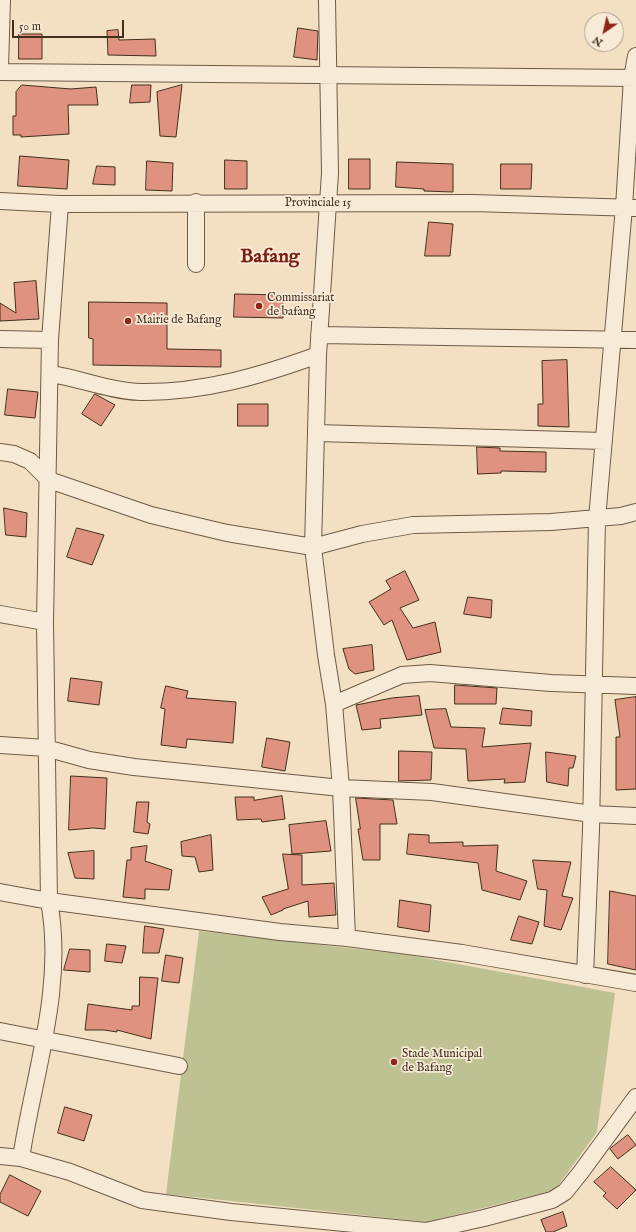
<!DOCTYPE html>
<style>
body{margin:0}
#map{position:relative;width:636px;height:1232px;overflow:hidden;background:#f3e0c3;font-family:"IM FELL English",serif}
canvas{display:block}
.north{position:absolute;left:584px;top:12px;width:40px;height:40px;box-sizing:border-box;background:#f7ebd8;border:1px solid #aea08c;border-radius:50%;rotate:214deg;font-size:11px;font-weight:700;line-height:16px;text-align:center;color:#412f1b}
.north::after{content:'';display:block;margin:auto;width:14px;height:18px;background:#8f2418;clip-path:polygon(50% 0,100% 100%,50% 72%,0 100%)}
.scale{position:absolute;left:12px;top:20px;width:112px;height:18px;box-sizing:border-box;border:2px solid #412f1b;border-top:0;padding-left:5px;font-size:12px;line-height:14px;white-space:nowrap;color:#412f1b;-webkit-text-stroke:3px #f7ebd8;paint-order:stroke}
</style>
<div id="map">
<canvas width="636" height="1232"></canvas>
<div class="north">N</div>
<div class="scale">50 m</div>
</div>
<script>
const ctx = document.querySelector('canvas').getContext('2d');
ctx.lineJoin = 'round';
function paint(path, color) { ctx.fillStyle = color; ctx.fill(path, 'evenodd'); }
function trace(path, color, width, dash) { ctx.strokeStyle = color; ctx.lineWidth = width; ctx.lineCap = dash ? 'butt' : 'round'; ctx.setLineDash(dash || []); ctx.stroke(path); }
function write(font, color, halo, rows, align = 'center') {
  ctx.font = font + ' "IM FELL English",serif'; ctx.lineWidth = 3.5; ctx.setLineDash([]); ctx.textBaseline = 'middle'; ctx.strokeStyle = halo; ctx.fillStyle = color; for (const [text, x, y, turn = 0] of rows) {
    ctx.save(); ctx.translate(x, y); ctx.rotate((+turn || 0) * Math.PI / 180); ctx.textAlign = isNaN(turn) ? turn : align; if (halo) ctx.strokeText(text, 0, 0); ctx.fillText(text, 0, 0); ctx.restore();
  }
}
const green = new Path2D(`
 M199,931L409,955L615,993L597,1132L555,1190L427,1222L166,1194Z`);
const building = new Path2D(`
 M298,28L318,31L317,60L294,57Z
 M118,30L119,40L155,39L156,56L108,55L107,31Z
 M19,34H42V59H19Z
 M22,85L71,89L96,87L98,105H68L69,134L21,137V135H13V116H16V92Z
 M132,85H151L150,102L130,103Z
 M182,85L176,137L160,136L157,92Z
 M20,156L69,160L67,189L18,186Z
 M349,159H370V189H349Z
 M225,160L247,161V189H225Z
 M147,161L173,163L172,191L146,190Z
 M397,162L453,164V192L424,191V189L396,187Z
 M501,164H532L531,189H501Z
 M97,166L115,167V185L93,184Z
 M429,222L453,224L450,256H425Z
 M36,281L39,319L0,321V303L16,313L14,283Z
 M235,294L283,295V318L234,317Z
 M89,302L167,303V349L221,350V367L93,365V339L89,338Z
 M567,360L569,427L538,426V404H543L542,361Z
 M8,389L38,392L35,418L5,415Z
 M95,394L115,405L101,426L82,414Z
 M238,404H268V426H238Z
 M477,447L500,448V451L546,452V472L501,471V473L478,474Z
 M4,508L27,513L26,537L6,535Z
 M77,528L104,535L92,565L67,557Z
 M405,571L419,600L400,608L413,628L435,622L441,652L407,660L392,620L384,625L369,602L391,589L386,581Z
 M468,597L492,600L491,618L464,614Z
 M372,645L374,670L355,674L349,669L343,649Z
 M71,678L102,682L99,705L68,701Z
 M455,685L497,688L496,704H455Z
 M166,686L188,691L186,698L236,702L233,743L187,739L186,748L161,745L165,709L161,708Z
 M419,696L422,715L380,719L381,728L362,730L356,705L392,698Z
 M636,697V789L616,790V737H620L615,700Z
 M503,708L532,711L531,726L500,724Z
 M446,709L451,727L485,728L482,747L531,743L525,782L504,783L505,779L468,781L466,749L434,748L425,710Z
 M267,738L290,742L285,771L262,767Z
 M399,751L432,752L431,780L399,781Z
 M546,752L576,756L573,768H569L568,786L547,782Z
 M71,776L107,778L105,829L93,828L69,830Z
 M282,796L285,819L262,822L261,819L237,820L235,797H254V800Z
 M356,798L393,800L397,824H380V860H363L358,829H360Z
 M137,802H149L147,822L150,824L148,834L134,832Z
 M326,821L331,851L292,854L289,825Z
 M409,834L429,835V843L463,842V846L498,845L496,871L527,881L520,900L482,890L478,863L407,854Z
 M211,835L213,870L199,872L195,857L182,856L181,842Z
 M147,846L145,861L172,870L169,890L145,889V899L123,897L127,860H131V848Z
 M94,851V879L75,878L68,853Z
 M283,854L302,855V885L334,883L336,915L309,917L308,901L283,909V910L271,915L262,897L288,889Z
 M533,860L571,862L562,896L573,898L561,930L544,926L547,890L538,889Z
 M610,891L636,896V970L608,964Z
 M400,900L431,905L429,932L398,927Z
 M519,916L539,922L532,944L511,940Z
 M145,926L164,929L159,953H143Z
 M107,944L126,946L122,963L105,961Z
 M70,949L90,950V972L64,970Z
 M166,955L183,958L179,983L162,981Z
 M140,977L158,978L151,1039L117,1030V1032L104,1030H85L88,1004L132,1010V1006H139Z
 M65,1107L92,1115L84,1141L58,1133Z
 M628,1135L636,1145L618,1159L610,1149Z
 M611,1167L636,1190L617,1209L603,1196L606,1193L594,1182Z
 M10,1175L41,1191L28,1216L0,1202V1195Z
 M563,1212L567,1226L553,1232H546L541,1220Z`);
const minor = new Path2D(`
 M327,0L330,173L318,355L313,547L326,655L334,704L341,788L347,938
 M0,68L2,0
 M0,72L636,78
 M0,201L60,204L473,203L636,208
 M196,264V202
 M319,335L636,340
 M0,339L50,340
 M50,374C80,378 109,391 140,392C202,393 260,376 318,355
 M316,433L604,441
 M0,452L14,454L30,461L49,480L151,515L227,533L313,547L362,534L413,525L551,522L621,516L636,512
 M0,614L45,622
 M334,704L402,675L430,673L551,683L636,686
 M0,745L46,748L89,760L134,767L341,788L432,792L592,814L636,816
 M0,892L49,901L280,932L347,938L462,953L636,983
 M585,975L591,830L597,519L624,207L632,78L636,56
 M0,1031L179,1066
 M0,1156L21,1158L70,1172L142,1200L231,1212L426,1231L484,1218L552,1200L565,1192L581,1172L636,1097
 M21,1158C34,1073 65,987 49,901L45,622L50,340L60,204`);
const markers = [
 [259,306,4,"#8f2418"],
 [128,321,4,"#8f2418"],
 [394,1062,4,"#8f2418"]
];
const streetNames = [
 ["Provinciale 15",318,204]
];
const poiNames = [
 ["Commissariat",267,299],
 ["de bafang",267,313],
 ["Mairie de Bafang",136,321],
 ["Stade Municipal",402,1055],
 ["de Bafang",402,1069]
];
const townNames = [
 ["Bafang",270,258]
];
paint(green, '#bec192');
paint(building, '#e09281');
trace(building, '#412f1b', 1);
trace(minor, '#6e5b45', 18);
trace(minor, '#f7ebd8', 16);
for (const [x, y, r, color] of markers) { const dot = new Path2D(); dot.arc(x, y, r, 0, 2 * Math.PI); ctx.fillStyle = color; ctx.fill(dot); trace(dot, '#f7ebd8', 1.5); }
write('12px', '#412f1b', '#f7ebd8', streetNames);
write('12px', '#412f1b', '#f7ebd8', poiNames, 'left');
write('bold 20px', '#7a1f14', '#f7ebd8', townNames);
</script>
